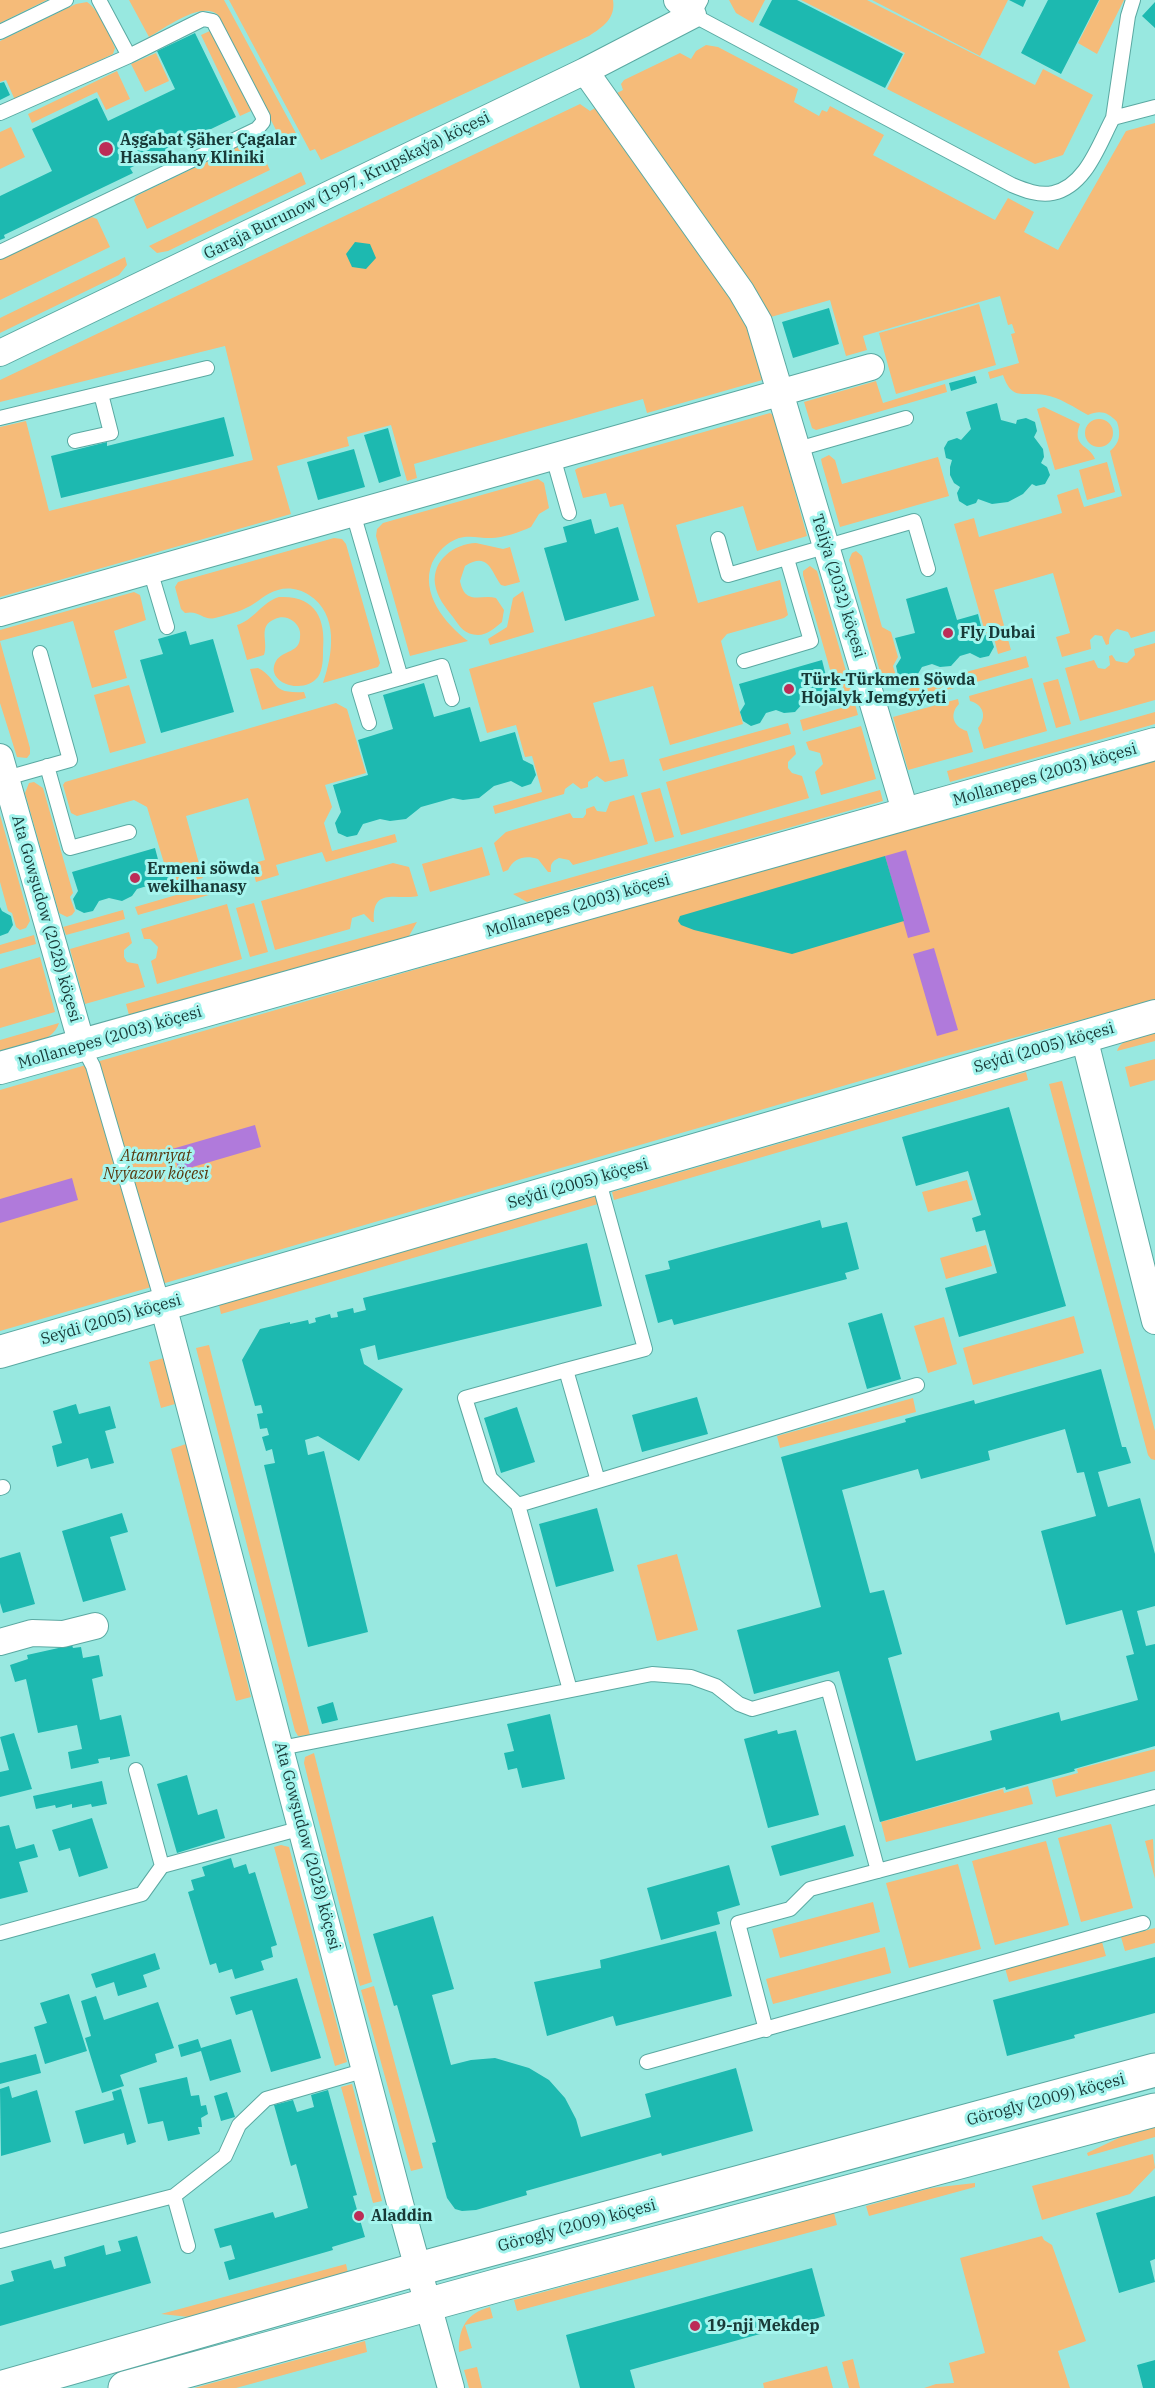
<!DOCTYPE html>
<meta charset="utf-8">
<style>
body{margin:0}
canvas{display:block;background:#98e8e0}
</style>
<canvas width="1155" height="2388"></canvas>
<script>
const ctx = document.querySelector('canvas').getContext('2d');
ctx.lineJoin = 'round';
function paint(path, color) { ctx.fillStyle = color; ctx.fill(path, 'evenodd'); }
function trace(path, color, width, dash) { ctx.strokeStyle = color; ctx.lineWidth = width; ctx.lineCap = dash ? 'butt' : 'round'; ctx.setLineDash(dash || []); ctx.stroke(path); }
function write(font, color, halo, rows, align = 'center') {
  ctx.font = font + ' "IBM Plex Serif",serif'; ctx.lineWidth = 6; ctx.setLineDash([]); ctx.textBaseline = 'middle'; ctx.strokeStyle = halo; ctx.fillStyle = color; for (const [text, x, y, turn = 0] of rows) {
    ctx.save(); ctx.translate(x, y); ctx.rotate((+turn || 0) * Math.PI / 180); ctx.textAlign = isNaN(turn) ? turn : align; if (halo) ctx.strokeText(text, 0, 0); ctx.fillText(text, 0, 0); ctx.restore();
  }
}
const green = new Path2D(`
 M0,0H47L0,23Z
 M129,0H224L297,135L285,141L278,134L218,15C202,0 165,28 149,37Z
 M229,0H613C616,18 603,27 589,36L321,160L315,149L310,151Z
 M729,0H765L753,23L736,13Z
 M801,0H867L1035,85L1043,69L1093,95L1063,155L1035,164L887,89L905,53Z
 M872,0H1008L980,56Z
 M1100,0H1124L1097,54L1078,43Z
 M87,2C100,11 109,34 115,48L113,54L15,100L6,80L0,82V41L76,4Z
 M212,30L251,111L240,116L201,35Z
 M706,45L718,47L798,89L794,102L819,116L822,110L827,112L830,106L884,135L873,155L995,220L1008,198L1034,212L1024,232L1058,250L1126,131L1155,123V631L1131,638L1128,632L1117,629C1111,633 1109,636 1109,644L1106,645L1102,636L1095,635L1090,640L1091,649L1062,657L1056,637L1070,633L1053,573L994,590L1011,650L998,654L994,638L985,632L954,524L974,518L979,537L1062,513L1057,495L1078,488L1084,507L1122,496L1110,451C1120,443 1121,434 1117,422C1108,412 1100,410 1088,415C1075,408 1059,397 1045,395C1024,391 1012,402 1003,375L990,379L988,372L1019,363L1011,334L1015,333L1012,324L1008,325L1000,296L863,336L867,350L846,356L830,300L764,319L615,94L623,90L621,84L624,80L680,53L691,59L696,51Z
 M156,53L169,81L145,92L131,64Z
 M117,71L130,99L106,110L97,92L32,123L28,114Z
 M580,104L590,111L595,108L735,294L753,322L766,379L647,413L643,399L414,464L417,478L407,481L391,425L347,437L349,446L277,466L291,514L0,597V427L26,421L49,511L253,460L225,346L0,402V380Z
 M11,127L25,157L0,169V132Z
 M242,145C262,148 262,153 270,170L147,229L134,200L136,196Z
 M301,172L306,184L168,251L157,253L149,246Z
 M92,217L97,219L110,247L0,300V259Z
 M125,257L127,265L119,275L0,333V318Z
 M979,304L996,365L896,394L879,333Z
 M876,381L883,403L945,384L947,392L816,430L812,428L804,402Z
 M1044,407L1080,424C1071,447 1090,445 1095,459L1055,470L1037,409Z
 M770,413L774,416L807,536L757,551L743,506L676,525L698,603L780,580L788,615L784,618L727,634L721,641L743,724L670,745L653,686L593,703L610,762L624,759L628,776L605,782L597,776L588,782V787L581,789L573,783L565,789L564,794L495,814L493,806L542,792L532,756L525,757L516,725L487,733L469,669L655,616L623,504L610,507L606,493L583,498L575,470L578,468Z
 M1085 433a14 14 0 1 1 28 0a14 14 0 1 1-28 0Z
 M829,455L835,460L842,484L938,457L949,496L840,527L822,464L821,459Z
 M1107,462L1115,492L1087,500L1079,470Z
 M538,479L544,483L549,508L539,514L531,527C520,532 503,538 491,538C479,538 470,535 459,538C446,543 438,551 432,563C420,593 445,624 468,641L410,656L376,536L377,529L383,523Z
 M334,538L342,539L346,544L380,663L378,667L323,683C333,654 339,614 309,595C300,589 288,587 278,590C265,593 258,603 246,608C237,613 225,615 215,618C203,621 200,610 185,613L181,609L175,587L178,582Z
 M476,543L503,549L510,547L520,582L505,586L501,585C491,572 489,551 465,566L460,581C465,606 481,594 496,598L504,610L502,622C495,628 487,635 478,635C465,635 459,626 453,617C445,607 437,597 435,584C432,560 454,544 476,543Z
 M856,551L862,556L882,627L891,632L898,657L893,666L898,682L884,686L849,560L852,553Z
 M810,566L817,571L853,695L842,698L838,682L833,680L803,575V571Z
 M523,591L534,632L490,645L488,639L507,627L513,598Z
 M134,592L140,595L146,620L114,631L127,678L92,688L73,621L0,641L30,748V754L27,758L17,757L0,703V630Z
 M279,597C315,595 326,618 323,650C323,659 323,669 318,677C313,683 306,686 298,686C286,687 267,677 276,661C283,650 300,653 300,637C301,630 298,625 293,621C288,617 281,616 275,619C257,626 269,642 264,655L247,660L237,625C254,620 262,602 279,597Z
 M1155,643V700L1080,721L1065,668L1094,660L1098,668L1105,669L1110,665L1109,656L1112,655L1116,661L1127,663L1135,655L1134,649Z
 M1026,656L1029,667L966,685L962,673Z
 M258,668C281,680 267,694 304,692L306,698L262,710L250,669Z
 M951,677L954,688L890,706L887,695Z
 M1032,678L1047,731L984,749L978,728C987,717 984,705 970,701L969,696Z
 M1058,679L1071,724L1056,728L1043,683Z
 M129,685L146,743L110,753L94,695Z
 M958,699L959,704C949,714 953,727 967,731L973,752L908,770L893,717Z
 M336,703L347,709L366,773L325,785L332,807L324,823L332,851L395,834L397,842L326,862L322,852L276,865L279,875L256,882L251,864L265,860L248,798L186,816L203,878L177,885L172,868L164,863L147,807L134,800L77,816L71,813L63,785L65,782Z
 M855,704L858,715L803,731L800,720Z
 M1155,712V724L950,782L947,771Z
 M788,723L791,734L663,771L659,759Z
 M861,726L876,779L821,795L815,772L823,764L820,753L809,750L806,742Z
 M794,745L796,754L788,762V768L792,773L802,776L809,798L681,835L666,782Z
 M1155,761V1000L946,1056L0,1331V1090L882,834L963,816Z
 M34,782L43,788L73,893L70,897L75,911L72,915L67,917L59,913L25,793L29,783Z
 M660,788L674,837L655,842L641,793Z
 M880,790L883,801L527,902L513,894Z
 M634,795L648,844L573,865L569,860L559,858C552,861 550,864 551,872H548L538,859C525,855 514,858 508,870L503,872L494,843L506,832L570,813L573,818H583L586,814V809L594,806L597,811L606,812L610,802Z
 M0,815L30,921L26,928L20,930L16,927L12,913L8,911L0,882Z
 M482,847L490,875L430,892L422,864Z
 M393,863L409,867L418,896C399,901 371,885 374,922H372L364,914L352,918L350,929L275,950L261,901Z
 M221,882L223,891L138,915L135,907Z
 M254,903L268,952L250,957L236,908Z
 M227,904L242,959L157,984L151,961L156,958L158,947L150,939H144L141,929Z
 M123,910L125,919L66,935L63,927Z
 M417,922L409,936L129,1015L126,1004Z
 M129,932L132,943L124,950V957L127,962L138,964L145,987L85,1004L70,949Z
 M34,935L36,944L0,954V945Z
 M40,957L55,1012L0,1028V969Z
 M59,1023C53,1044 18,1047 0,1052V1040Z
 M1155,1032V1041L1117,1051C1122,1037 1142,1036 1155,1032Z
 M1155,1059V1080L1130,1087L1125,1067Z
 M1026,1072L1028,1080L614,1200L612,1192Z
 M1062,1081L1155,1431V1460L1151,1459L1148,1455L1049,1084Z
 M967,1180L973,1200L928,1212L922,1192Z
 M595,1196L598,1204L221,1314L219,1305Z
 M986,1245L992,1266L946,1279L940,1258Z
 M1074,1316L1084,1353L973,1385L963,1348Z
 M944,1317L957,1364L928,1373L914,1326Z
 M209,1345L310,1735L298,1736L295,1731L196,1348Z
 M164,1358L175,1404L161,1408L149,1362Z
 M913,1398L916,1412L780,1448L777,1436Z
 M186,1444L251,1697L236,1701L171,1449Z
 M677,1554L698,1630L657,1641L637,1565Z
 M1155,1749V1771L1056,1797L1052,1780L1078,1773L1077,1769Z
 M314,1753L372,1982L360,1986L304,1763L305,1757Z
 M1028,1786L1033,1804L886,1842L881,1822L1003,1789L1004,1793Z
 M1111,1824L1133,1908L1081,1922L1058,1838Z
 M1153,1839L1155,1879L1145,1841Z
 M1046,1841L1069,1925L995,1945L972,1861Z
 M281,1845L289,1847L347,2062L335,2066L274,1847Z
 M958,1864L981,1949L909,1968L886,1883Z
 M873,1902L880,1932L780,1958L772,1929Z
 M1155,1928V1943L1125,1951L1121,1937Z
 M1102,1942L1106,1956L1009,1982L1005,1968Z
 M885,1947L891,1973L773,2004L766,1979Z
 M374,1986L423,2168L411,2171L361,1990Z
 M352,2084L382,2201L373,2203L341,2087Z
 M1155,2126V2137L1088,2156L1087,2153L1125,2135Z
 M1153,2154L1155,2168L1130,2194L1042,2220L1032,2186Z
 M975,2183V2187L869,2216L866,2206L931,2188Z
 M834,2213L837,2225L517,2311L514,2300Z
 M1042,2236L1044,2240L1052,2245L1086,2341L1058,2351L1070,2388H924L936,2384L954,2383L949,2363L985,2353L960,2258Z
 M346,2264L348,2273L189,2317L161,2314Z
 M490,2307L493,2318L465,2325L472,2348L459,2352C458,2328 467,2313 490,2307Z
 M365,2341L367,2352L236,2388H194Z
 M853,2359L860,2388H849L842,2362Z
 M827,2366L833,2388H764L763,2383Z
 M477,2367L482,2388H469L464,2370Z`);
const water = new Path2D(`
 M906,850L930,932L908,938L885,856Z
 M934,948L958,1030L937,1036L913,954Z
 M255,1125L261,1147L179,1171L172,1149Z
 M72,1178L78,1200L0,1223V1199Z`);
const building = new Path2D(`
 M772,0H797L903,54L885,88L759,25Z
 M1009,0H1026L1023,7Z
 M1048,0H1099L1061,74L1021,53Z
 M1155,2V28L1142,16Z
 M195,33L236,117L130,168L133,173L4,235L5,238L0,240V196L52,171L32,129L97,98L108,121L175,89L157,51Z
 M4,82L10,95L0,100V83Z
 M355,242L370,244L376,258L366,269L352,267L346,254Z
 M829,308L839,344L793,358L782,322Z
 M975,376L977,383L951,391L949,383Z
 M997,403L1001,420L1016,424L1017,420L1026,418L1035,422L1037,431L1034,437L1043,449L1044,457L1041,463L1047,467L1050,475L1045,484L1036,486L1032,484L1023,494L1008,502L992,504L978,499L976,503L967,506L959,501L957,493L960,487L954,483L950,475V467L952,460L946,458L944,448L948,441L957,438L961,440L971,429L966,412Z
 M224,417L234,456L61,498L51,456L107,442V446Z
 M388,428L401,476L379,483L364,435Z
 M354,449L365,487L318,500L307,462Z
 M591,519L595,534L618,527L639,600L565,621L544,548L567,542L563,527Z
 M947,587L957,620L978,614L983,634L991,638L994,647L989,656L980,658L970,653L960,656L951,666L940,667L932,664L922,667L916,677L907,680L898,675L896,666L901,658L895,638L915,633L906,599Z
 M186,631L190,645L213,639L234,712L161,733L140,660L163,654L158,639Z
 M822,660L827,680L836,684L838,693L834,702L825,705L815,699L804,702L795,712L784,713L776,710L766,713L760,723L751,726L743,721L740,712L745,704L739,684Z
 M424,683L434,717L470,707L480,742L515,732L523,760L533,765L536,775L531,784L522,787L511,781L494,786L479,798L463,800L453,798L421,807L406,819L390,821L380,819L363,824L357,835L347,837L338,833L335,823L341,812L333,785L368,775L358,740L393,729L383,695Z
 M155,848L160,867L169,872L172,881L167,889L158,892L147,886L137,889L132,896L122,901L109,898L99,901L93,911L84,913L76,909L73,899L78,891L72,872Z
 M885,856L904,921L792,954L694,930L681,925L678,921L680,916Z
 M0,907L2,911L11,916L13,925L8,933L0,936Z
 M1009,1107L1066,1306L959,1337L945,1288L997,1273L985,1230L976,1232L972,1218L981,1215L968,1171L916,1186L902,1137Z
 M820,1220L822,1228L847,1222L859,1269L845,1273L847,1279L674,1325L672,1319L658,1323L645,1275L670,1269L668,1261Z
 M587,1243L602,1306L378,1360L375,1345L360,1349L364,1364L403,1389L359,1461L318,1436L305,1440L308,1455L324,1451L368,1632L308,1647L264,1465L275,1463L272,1449L266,1451L262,1437L269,1435L267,1428L260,1429L257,1414L263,1413L261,1405L255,1406L242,1360L260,1329L290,1322V1324L308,1320L309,1324L316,1322L315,1318L330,1314L331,1318L338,1317L337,1312L353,1308L354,1313L366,1310L363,1298Z
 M882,1313L901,1379L867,1389L848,1323Z
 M1101,1369L1122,1447H1126L1131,1463L1098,1472L1108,1507L1140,1498L1155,1554V1606L1137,1611L1146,1646L1155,1644V1746L1074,1769L1075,1771L1006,1790L1005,1787L880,1822L839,1671L754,1694L737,1630L821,1607L781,1457L906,1422L905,1419L974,1400L975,1404ZM1065,1429L1077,1473L1084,1472L1096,1516L1041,1531L1066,1625L1122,1610L1134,1654L1126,1656L1138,1700L1061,1721L1059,1712L990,1731L992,1740L916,1761L888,1658L902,1654L884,1590L870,1593L842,1490L918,1469L921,1479L990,1460L988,1451Z
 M697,1397L708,1434L642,1452L632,1415Z
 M76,1404L79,1414L110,1406L116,1428L105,1431L114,1463L91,1469L88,1458L57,1467L52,1446L62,1443L53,1411Z
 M517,1407L535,1462L501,1473L484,1418Z
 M597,1508L614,1571L556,1587L539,1524Z
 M122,1513L128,1532L110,1537L126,1590L83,1602L62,1531Z
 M20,1552L35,1604L3,1613L0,1603V1558Z
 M72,1645L73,1648L81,1647L83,1658L99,1655L103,1676L92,1679L100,1720L121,1715L130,1756L110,1760V1757L98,1759L99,1763L71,1769L68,1752L82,1749L77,1725L38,1733L26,1679L15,1682L10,1665L28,1659L27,1655Z
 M333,1702L338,1720L322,1724L317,1707Z
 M550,1714L565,1779L522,1788L517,1768L508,1770L504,1753L514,1751L507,1724Z
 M777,1730L778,1734L796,1730L819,1815L768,1828L744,1739Z
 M14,1733L32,1789L0,1797V1772L9,1770L0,1737Z
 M187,1775L198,1815L217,1809L225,1838L177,1853L157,1784Z
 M102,1781L107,1804L92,1807L91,1804L72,1808V1804L56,1808L55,1805L36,1809L33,1796Z
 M92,1818L108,1868L79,1877L70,1848L59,1851L52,1830Z
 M9,1825L16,1849L34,1844L38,1857L19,1862L28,1892L0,1899V1827Z
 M845,1825L854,1856L780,1876L771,1846Z
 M231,1858L234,1868L246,1864L249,1874L255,1872L277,1945L271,1947L273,1957L261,1961L264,1970L235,1979L232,1969L219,1973L216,1963L210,1965L188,1892L194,1890L191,1880L205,1876L202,1867Z
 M729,1865L740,1905L717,1912L720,1924L661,1940L647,1888Z
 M433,1916L454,1989L432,1995L451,2065L471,2060L495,2058L529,2068L549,2080L565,2098L576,2119L581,2137L651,2117L645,2094L736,2068L753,2131L662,2156L661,2153L526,2191L527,2195L476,2210L462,2211L455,2209L447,2198L432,2143L436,2142L397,2005L394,2006L373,1934Z
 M716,1931L732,1996L616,2026L613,2016L547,2036L534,1982L601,1968L600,1960Z
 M155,1953L160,1969L143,1975L147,1987L118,1996L114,1982L96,1988L91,1974Z
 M1155,1957V2013L1074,2035L1075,2038L1007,2056L993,2000Z
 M297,1978L321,2058L271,2072L252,2010L236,2015L230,1997Z
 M69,1994L87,2051L45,2064L34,2027L47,2023L40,2003Z
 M96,1996L104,2020L158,2002L174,2048L155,2054L157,2062L120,2075L124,2086L102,2093L85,2038L91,2036L81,2001Z
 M198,2039L201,2048L231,2039L241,2072L210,2081L201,2051L181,2057L178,2045Z
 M36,2054L41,2073L0,2084V2063Z
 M187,2077L191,2096L199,2095L201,2106L206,2105L208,2114L201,2118L202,2127H198L200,2134L168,2141L163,2121L148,2124L139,2088Z
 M9,2086L12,2098L37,2090L51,2142L1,2156L0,2089Z
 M121,2089L136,2142L127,2145L124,2133L84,2144L75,2111L114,2100L112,2092Z
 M328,2090L357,2195L353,2196L365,2237L332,2247L333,2250L229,2280L224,2262L235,2259L231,2245L220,2248L214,2229L273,2212L275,2218L308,2208L296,2164L291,2166L274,2105L293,2100L297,2112L314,2107L311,2095Z
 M227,2092L235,2117L221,2121L214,2096Z
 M1155,2196V2259L1150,2261L1155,2282L1119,2293L1096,2213Z
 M137,2236L151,2283L0,2326V2285L14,2281L11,2271L51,2260L54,2269L66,2266L64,2257L104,2245L106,2255L121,2251L118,2241Z
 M812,2268L825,2316L630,2370L635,2388H580L566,2335Z
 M1155,2360V2388H1143L1137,2365Z`);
const service = new Path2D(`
 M99,0L129,56
 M701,0L693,15L1012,185C1024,190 1039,196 1053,193C1086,186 1099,144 1113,118L1155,107
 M0,32L66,0
 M0,113L129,56L203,19L213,21L263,117V122L257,129L0,252
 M1113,118L1128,16L1133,0
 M0,418L207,368
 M75,441L111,433L101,394
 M798,449L906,418
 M553,457L569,513
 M353,513L401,678
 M718,539L728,575L914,521L928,569
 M150,570L167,627
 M744,661L811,641L787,559
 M369,723L359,690L442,666L452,699
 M47,766L70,848L129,832
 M3,779L70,760L40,653
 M82,1045L93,1066L163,1305
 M566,1370L465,1398L490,1478L518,1505L570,1690
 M598,1481L566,1370L645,1349L598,1178
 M0,1488L3,1487
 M518,1505L917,1385
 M281,1748L652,1674L691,1677L716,1686L739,1704L752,1709L828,1688L878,1871
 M136,1770L162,1866
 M0,1933L142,1894L162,1866L302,1828
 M766,2030L738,1923L790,1909L810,1889L1155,1797
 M647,2062L1143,1923
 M174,2196L225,2156L239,2125L266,2099L366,2070
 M0,2241L174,2196L188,2246`);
const minor = new Path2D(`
 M585,71L741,291L759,322L906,814
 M0,353L585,71L693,15L677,0
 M0,613L871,367
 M0,757L82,1045
 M1084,1037L1155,1321
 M163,1305L401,2207L451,2388
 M0,1642L32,1633L63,1634L95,1626`);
const tertiary = new Path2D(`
 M0,1068L1155,744
 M0,1352L1155,1016`);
const secondary = new Path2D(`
 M0,2388L418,2269L1155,2070
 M125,2388L499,2285L1155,2110`);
const markers = [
 [106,149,8,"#bc2d57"],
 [948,633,6,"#bc2d57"],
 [789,689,6,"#bc2d57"],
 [135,878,6,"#bc2d57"],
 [359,2216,6,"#bc2d57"],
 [695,2326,6,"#bc2d57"]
];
const poiNames = [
 ["Aşgabat Şäher Çagalar",120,140],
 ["Hassahany Kliniki",120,158],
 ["Fly Dubai",960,633],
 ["Türk-Türkmen Söwda",801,680],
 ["Hojalyk Jemgyýeti",801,698],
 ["Ermeni söwda",147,869],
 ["wekilhanasy",147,887],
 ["Aladdin",371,2216],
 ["19-nji Mekdep",707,2326]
];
const streetNames = [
 ["Garaja Burunow (1997, Krupskaýa) köçesi",347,186,-26],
 ["Teliýa (2032) köçesi",838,586,73],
 ["Mollanepes (2003) köçesi",1045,775,-16],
 ["Mollanepes (2003) köçesi",578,906,-16],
 ["Ata Gowşudow (2028) köçesi",46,919,74],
 ["Mollanepes (2003) köçesi",110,1038,-16],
 ["Seýdi (2005) köçesi",1044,1048,-16],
 ["Seýdi (2005) köçesi",578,1184,-16],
 ["Seýdi (2005) köçesi",111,1320,-16],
 ["Ata Gowşudow (2028) köçesi",307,1846,75],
 ["Görogly (2009) köçesi",1046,2100,-15],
 ["Görogly (2009) köçesi",577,2226,-15]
];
const parkNames = [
 ["Atamriyat",156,1156],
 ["Nyýazow köçesi",156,1174]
];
paint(green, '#f5bb79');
paint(water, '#b07adb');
paint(building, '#1db9b0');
trace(service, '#5aa9a2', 16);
trace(minor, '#5aa9a2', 28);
trace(tertiary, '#5aa9a2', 34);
trace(secondary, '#5aa9a2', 35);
trace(service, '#fff', 14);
trace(minor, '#fff', 26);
trace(tertiary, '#fff', 32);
trace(secondary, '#fff', 33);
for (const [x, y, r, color] of markers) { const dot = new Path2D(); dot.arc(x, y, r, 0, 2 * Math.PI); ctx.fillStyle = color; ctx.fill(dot); trace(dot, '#a5f5ee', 2); }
write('bold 16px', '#183937', '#a5f5ee', poiNames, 'left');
write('16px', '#183937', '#a5f5ee', streetNames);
write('italic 16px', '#58370d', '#a5f5ee', parkNames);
</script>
